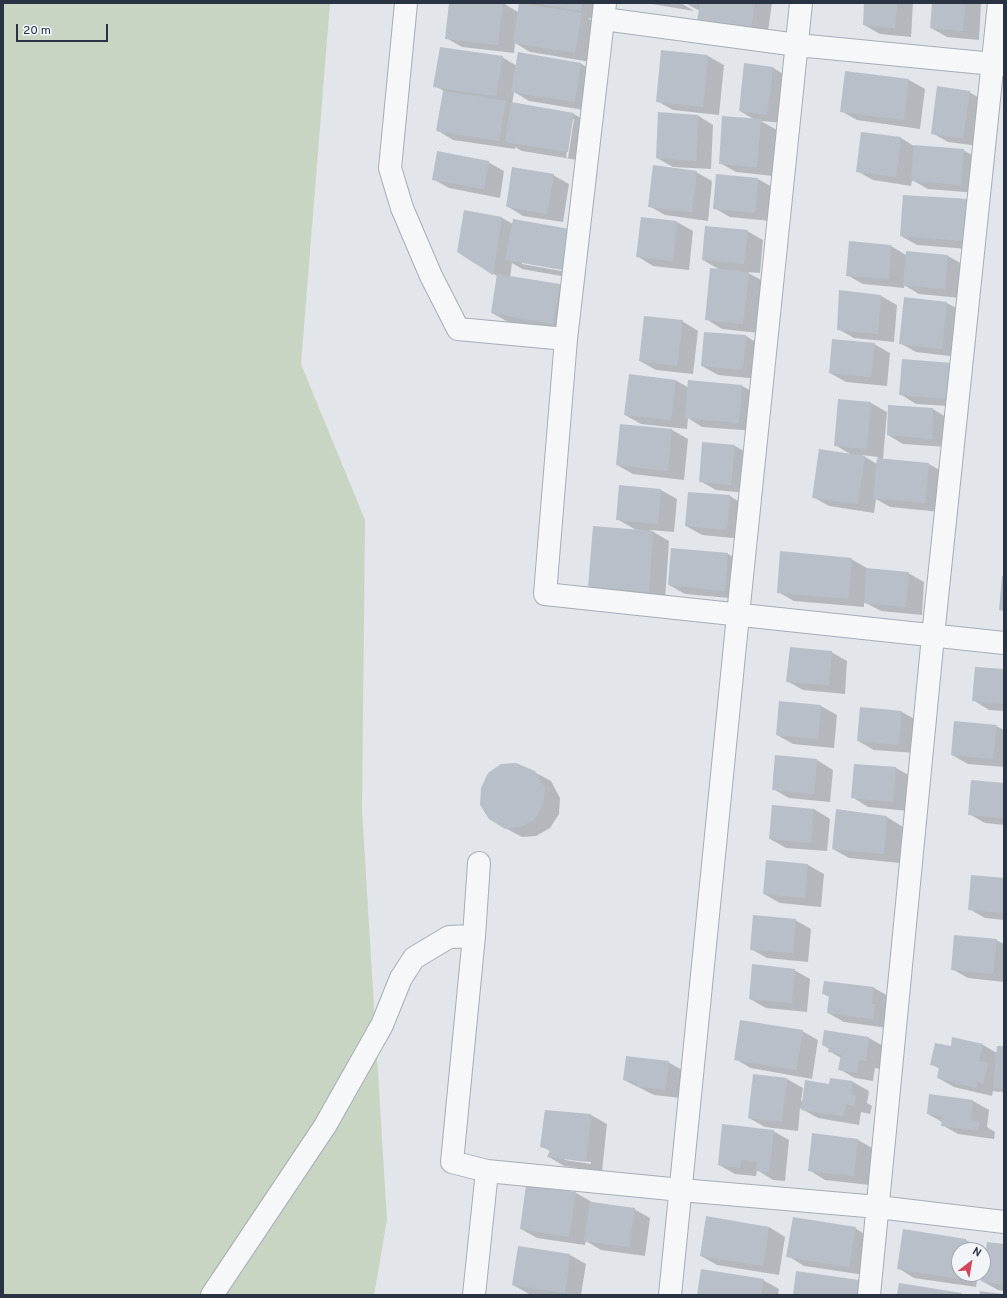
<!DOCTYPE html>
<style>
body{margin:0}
#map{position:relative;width:1007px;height:1298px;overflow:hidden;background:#e2e6eb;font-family:Overpass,sans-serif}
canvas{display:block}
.frame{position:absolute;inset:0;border:4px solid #2a3344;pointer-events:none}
.north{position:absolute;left:951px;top:1242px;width:40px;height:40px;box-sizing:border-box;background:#f2f5f8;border:1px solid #a2a7b0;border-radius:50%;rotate:31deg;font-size:11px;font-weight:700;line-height:16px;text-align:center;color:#2a3344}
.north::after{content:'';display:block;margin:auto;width:14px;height:18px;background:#d1465a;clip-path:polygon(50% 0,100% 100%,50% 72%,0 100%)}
.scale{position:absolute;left:16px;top:24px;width:92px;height:18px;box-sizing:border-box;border:2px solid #2a3344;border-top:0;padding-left:5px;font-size:12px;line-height:14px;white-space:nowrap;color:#2a3344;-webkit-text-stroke:3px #f2f5f8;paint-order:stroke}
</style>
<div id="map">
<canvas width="1007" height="1298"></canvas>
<div class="frame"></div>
<div class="north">N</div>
<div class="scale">20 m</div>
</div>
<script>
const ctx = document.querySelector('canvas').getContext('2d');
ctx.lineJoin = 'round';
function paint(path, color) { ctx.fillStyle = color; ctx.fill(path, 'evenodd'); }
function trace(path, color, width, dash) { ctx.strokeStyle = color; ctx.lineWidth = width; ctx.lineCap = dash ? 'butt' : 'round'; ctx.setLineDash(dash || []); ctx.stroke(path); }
const green = new Path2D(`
 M3,3H330L301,364L365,520L362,810L387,1220L374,1295H3Z`);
const shadow = new Path2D(`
 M450,3H503L518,12L528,6L523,3H599L597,20L588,18L597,24L591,62L530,52L515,43L514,53L462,47L446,38Z
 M646,3H681L694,11Z
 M685,3H772L767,38L700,11Z
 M865,3H913L911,37L880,34L864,25Z
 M933,3H981L979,40L947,37L931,28Z
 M662,51L708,56L724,65L719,115L673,110L657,101Z
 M502,57L517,66L580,63L596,73L590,111L529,101L514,92L512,104L574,114L589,123L584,161L522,151L515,147V149L453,140L437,130L444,91L435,86ZM572,119H574L568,158L566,157Z
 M772,67L788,77L783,123L761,121L777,130L773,176L736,172L720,163L755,120L740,111Z
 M909,80L925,89L920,129L857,120L841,111Z
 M969,92L985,101L979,146L948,142L932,133Z
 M697,115L713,125L711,169L673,167L657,158Z
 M862,133L901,138L914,146L963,150L979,159L977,193L928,189L912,180L911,186L873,180L857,171Z
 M488,162L504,171L500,198L449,188L433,179Z
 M696,172L712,181L708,221L665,215L649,206Z
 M553,175L569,184L563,222L523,216L507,206Z
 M758,179L774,188L771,221L730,217L714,208Z
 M904,196L982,250L917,245L901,236Z
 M502,218L513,224L569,230L578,279L522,269L512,263L510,277L559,285L575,294L569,332L508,322L492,313L497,276L458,251ZM522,262L567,270V272L522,264Z
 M641,218L677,222L693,231L689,270L653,266L637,256Z
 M747,231L763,240L760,273L746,272L765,282L759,333L722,329L706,319L720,270L703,260Z
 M891,246L906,255L948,256L964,265L961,298L919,294L904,285V288L863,284L847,275Z
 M840,292L881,296L897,305L894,342L854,338L838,329Z
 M947,303L963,312L958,357L916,352L900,343Z
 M682,321L698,331L693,374L656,370L640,361Z
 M746,336L762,346L759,379L718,375L702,366Z
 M874,344L890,353L887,386L846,382L830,373Z
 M903,360L966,407L916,404L900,394Z
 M675,380L689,388V381L742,386L758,395L755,431L702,427L688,418L687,429L641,424L625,415Z
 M871,403L887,412L883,459L929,464L945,473L941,512L890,507L876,499L874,513L829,506L813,497L852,455L835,445ZM862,455L878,457L877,464Z
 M889,406L933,409L949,419L947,447L903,444L888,435Z
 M621,425L672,430L688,439L684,480L633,474L617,465Z
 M735,446L751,455L747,493L716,490L700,481Z
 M661,490L677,499L674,532L650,530L669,541L665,601L605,596L589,586L636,530L617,519Z
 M689,493L730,496L746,506L743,539L702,535L686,526Z
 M672,549L728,554L744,564L741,599L685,594L669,585Z
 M851,559L867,568V569L908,573L924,582L922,615L881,611L864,602V607L794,601L778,592Z
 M831,652L847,661L845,694L803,690L787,681Z
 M1004,670V711L989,710L973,700Z
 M821,706L837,715L834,748L793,744L777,735Z
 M902,712L918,721L915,753L874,750L858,741Z
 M996,726L1004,730V767L968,764L952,755Z
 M817,760L833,770L830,802L789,798L773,789Z
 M896,768L912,777L909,811L868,807L852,797Z
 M534,772L551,781L560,798L559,814L550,828L536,836L522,837L505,828Z
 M1004,784V825L985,823L969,814Z
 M814,809L830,819L827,851L786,848L770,839Z
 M887,817L903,827L900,863L849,858L833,849Z
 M767,861L808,865L824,874L821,907L780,903L764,894Z
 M1004,879V920L985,918L969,909Z
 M795,920L811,929L808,962L767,958L751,949Z
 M996,940L1004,944V982L968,978L952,969Z
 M794,970L810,979L807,1012L766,1008L750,999Z
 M874,988L890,997L888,1028L844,1022L828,1013L830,997L823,994Z
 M802,1031L818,1040L812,1079L751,1068L735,1059Z
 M825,1031L869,1038L885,1047L882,1069L875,1068L873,1081L855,1078L839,1069L841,1058L829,1051V1049L823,1045Z
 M953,1038L983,1045L997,1053L1004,1047V1093L1000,1091L999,1092L993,1091L992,1096L954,1087L938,1078L940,1069L931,1064L951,1047Z
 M668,1062L684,1071L681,1098L654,1095L624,1080Z
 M787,1079L803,1088L801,1101H803L853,1082L869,1091L867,1103L872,1106L870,1114L861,1112L859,1125L818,1118L800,1108L798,1131L765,1127L749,1118Z
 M930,1096L973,1101L989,1110L987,1127L995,1132L994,1139L958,1134L942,1125V1122L928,1114Z
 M545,1111L591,1115L607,1124L602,1171L564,1166L549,1157L550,1151L541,1146ZM563,1158L591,1162V1164L565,1160Z
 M773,1131L789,1140L785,1181L773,1180L757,1170L756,1176L735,1174L719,1165Z
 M858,1140L874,1149L870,1185L825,1180L809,1170Z
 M527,1186L576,1193L592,1202L634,1209L650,1218L645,1256L601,1250L586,1241L585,1245L537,1238L521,1229Z
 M707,1218L769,1227L785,1237L779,1275L717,1265L701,1256Z
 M855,1228L871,1238L865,1275L804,1266L788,1256Z
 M904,1231L966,1240L982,1250H959V1274H978L976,1287L914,1278L898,1268Z
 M988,1243L1004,1245V1291L998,1290L982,1281Z
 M519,1247L570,1255L586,1264L581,1295L529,1294L513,1285Z
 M763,1280L779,1289L778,1295H698Z
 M859,1281L875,1290L874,1295H794Z`);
const building = new Path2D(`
 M449,3H503L498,45L445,39Z
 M519,3L582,13L575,53L513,43Z
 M536,3H582L581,11Z
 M700,3H755L751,29L697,21Z
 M864,3H897L895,28L863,25Z
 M932,3H965L963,31L930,28Z
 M440,47L503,56L496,96L433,87Z
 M661,50L708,55L703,107L656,102Z
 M518,52L581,63L575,102L511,92Z
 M744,63L773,67L767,115L739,111Z
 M845,71L909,79L904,120L840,112Z
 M937,86L970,91L963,138L931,134Z
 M443,91L506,101L499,141L436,131Z
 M511,102L574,113L568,152L505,142Z
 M658,112L698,115L696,161L656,158Z
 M722,116L761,119L757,167L719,164Z
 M861,132L901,137L896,177L856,172Z
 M914,145L964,149L961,185L911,181Z
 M437,151L489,161L484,189L432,180Z
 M653,165L697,171L692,212L648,207Z
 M512,167L554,174L547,214L506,207Z
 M716,174L758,178L755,213L713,209Z
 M903,195L969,199L966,241L900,236Z
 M464,210L502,217L493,275L457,252Z
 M641,217L677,221L673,261L636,257Z
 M513,219L570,229L562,270L505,260Z
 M705,226L748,230L744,264L702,260Z
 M849,241L891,245L889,279L846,276Z
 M906,251L948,255L945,289L903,286Z
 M710,268L749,272L743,324L705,320Z
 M497,274L560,284L553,324L491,313Z
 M839,290L881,295L878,334L837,330Z
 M904,297L947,302L942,349L899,344Z
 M644,316L683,320L677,366L639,361Z
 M704,332L746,335L743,370L701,366Z
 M832,339L875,343L871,377L829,373Z
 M902,359L952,363L950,399L899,395Z
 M629,374L676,380L671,420L624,415Z
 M688,380L742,385L739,423L685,418Z
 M838,399L871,402L867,449L834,446Z
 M888,405L933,408L932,439L887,435Z
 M620,424L672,429L668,471L616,465Z
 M702,442L735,445L731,485L699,482Z
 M819,449L865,456L858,504L812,498Z
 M877,458L929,463L925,503L873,498Z
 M619,485L661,489L658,524L616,520Z
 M688,492L730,495L727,530L685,526Z
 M593,526L653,531L649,592L588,587Z
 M671,548L728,553L725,591L668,585Z
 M780,551L852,558L848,599L777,593Z
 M866,568L909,572L906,607L864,603Z
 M1002,576H1004V611L999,610Z
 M790,647L832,651L829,685L786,682Z
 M975,667L1004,669V704L972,701Z
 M779,701L821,705L818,739L776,735Z
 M860,707L902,711L899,745L857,741Z
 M954,721L997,725L993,759L951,755Z
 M775,755L817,759L814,794L772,790Z
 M516,763L535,771L545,788L543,805L534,820L520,827L505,829L489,819L480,805L481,788L488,773L501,764Z
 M854,764L896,767L893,802L851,798Z
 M971,780L1004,783V818L968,815Z
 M772,805L814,809L811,843L769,839Z
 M836,809L887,816L884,854L832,849Z
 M766,860L808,864L805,898L763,894Z
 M971,875L1004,878V913L968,910Z
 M753,915L796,919L793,953L750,950Z
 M954,935L997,939L993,974L951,970Z
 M752,964L795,969L792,1003L749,999Z
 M824,981L874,987L872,1004H875L873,1019L827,1013L829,995L822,994Z
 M740,1020L803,1030L796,1070L734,1060Z
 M824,1030L869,1037L866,1061L859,1060L857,1073L838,1070L841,1054L828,1052L829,1047L822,1045Z
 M952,1037L983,1044L979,1061L988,1063L983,1084L977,1082L976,1088L937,1078L939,1067L930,1065L935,1043L951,1046Z
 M997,1046H1004V1089L993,1088Z
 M626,1056L669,1061L665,1090L637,1086V1082L623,1080Z
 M753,1074L787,1078L782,1122L748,1118Z
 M830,1078L853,1081L851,1095L856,1096L854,1106L846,1104L843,1116L801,1110L805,1080L829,1084Z
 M929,1094L973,1100L971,1120L979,1122L978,1130L941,1126L942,1116L927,1114Z
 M545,1110L591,1114L586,1162L547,1157L550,1150L540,1147Z
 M722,1124L774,1130L769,1172L756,1171L757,1162L741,1160L740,1168L718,1165Z
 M812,1133L858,1139L854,1176L808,1171Z
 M526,1185L576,1192L569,1237L520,1229Z
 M590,1202L635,1208L629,1247L584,1241Z
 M706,1216L769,1227L763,1266L700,1256Z
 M793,1217L856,1227L849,1267L786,1257Z
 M903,1229L966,1239L965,1250H959V1274H961L960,1279L897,1269Z
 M987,1242L1004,1244V1285L981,1281L982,1274H983Z
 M518,1246L570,1254L565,1293L512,1285Z
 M701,1269L764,1279L761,1295H697Z
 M796,1271L859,1280L857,1295H793Z
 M899,1283L962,1293L961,1295H897Z
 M980,1291L1002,1294V1295H979Z`);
const minor = new Path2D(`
 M406,3L390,168L402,208L431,276L458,329L566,339
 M605,3L566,339L545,594L1004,643
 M604,19L797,45L1004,65
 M474,936L479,863
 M212,1295L325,1126L382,1025L401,978L414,958L449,937L474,936L452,1162L487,1171L681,1190L878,1207L1004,1222
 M474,1295L487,1171
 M670,1295L738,615L801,3
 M869,1295L933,636L999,3`);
paint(green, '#c8d5c3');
paint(shadow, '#0003');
paint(building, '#b9bfc9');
trace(minor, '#a7adb6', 24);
trace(minor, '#f5f7f9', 22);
</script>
